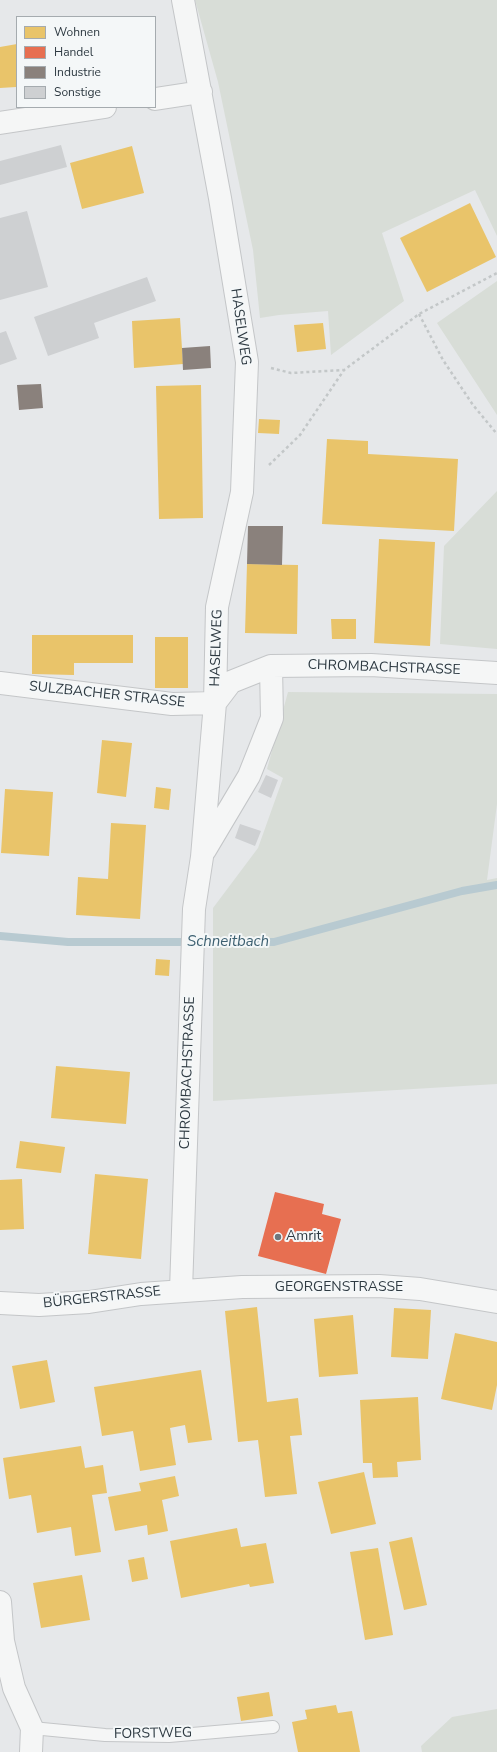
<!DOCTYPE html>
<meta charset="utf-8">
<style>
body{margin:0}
#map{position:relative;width:497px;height:1752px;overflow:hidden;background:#e6e8ea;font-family:"Nunito Sans",sans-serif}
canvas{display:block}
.legend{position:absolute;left:16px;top:16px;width:140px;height:92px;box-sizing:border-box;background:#f4f7f8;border:1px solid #a5abaf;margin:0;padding:5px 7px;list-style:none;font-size:12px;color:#2e3a42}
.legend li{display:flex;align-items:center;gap:8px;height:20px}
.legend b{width:20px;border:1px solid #a5abaf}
</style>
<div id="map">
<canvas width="497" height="1752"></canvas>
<ul class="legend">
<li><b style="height:11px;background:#e9c46a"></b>Wohnen</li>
<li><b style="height:11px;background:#e76f51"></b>Handel</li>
<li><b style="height:11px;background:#8a817c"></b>Industrie</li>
<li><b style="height:11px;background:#ced0d2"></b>Sonstige</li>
</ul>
</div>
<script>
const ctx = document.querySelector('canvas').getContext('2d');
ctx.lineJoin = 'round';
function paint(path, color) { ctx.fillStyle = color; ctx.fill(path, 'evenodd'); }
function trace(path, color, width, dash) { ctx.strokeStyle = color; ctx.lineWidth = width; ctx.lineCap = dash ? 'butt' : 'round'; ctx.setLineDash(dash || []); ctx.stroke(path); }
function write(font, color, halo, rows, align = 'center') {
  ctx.font = font + ' "Nunito Sans",sans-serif'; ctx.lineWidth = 4; ctx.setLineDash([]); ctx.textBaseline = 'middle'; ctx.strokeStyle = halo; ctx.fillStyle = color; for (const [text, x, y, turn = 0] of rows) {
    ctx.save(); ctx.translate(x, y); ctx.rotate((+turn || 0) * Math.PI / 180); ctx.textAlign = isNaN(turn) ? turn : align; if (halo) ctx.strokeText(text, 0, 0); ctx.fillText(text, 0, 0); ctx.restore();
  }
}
const green = new Path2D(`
 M195,0H497V236L475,190L382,233L404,301L331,355L328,311L279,315L260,318L253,250L218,82Z
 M497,281V415L437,323Z
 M497,491V649L440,644L444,546Z
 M288,692L497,694V804L487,880L497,878V1084L213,1101V908L258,848L283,778L267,769Z
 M497,1709V1752H422L421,1746L452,1717Z`);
const homes = new Path2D(`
 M17,44L16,87L0,88V47Z
 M132,146L144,193L82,209L70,163Z
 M470,203L496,257L427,292L400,238Z
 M180,318L183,364L134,368L132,321Z
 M323,323L326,349L297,352L294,325Z
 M201,385L203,518L159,519L156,386Z
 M259,419L280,420L279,434L258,433Z
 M327,439L368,441V454L458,459L454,531L322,524Z
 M379,539L435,542L430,646L374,643Z
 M247,564L298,565L297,634L245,633Z
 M331,619H356V639H332Z
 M32,635H133V663H74V675L32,674Z
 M155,637H188V688H155Z
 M102,740L132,743L126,797L97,793Z
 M156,787L171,789L169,810L154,808Z
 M5,789L53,792L49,856L1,853Z
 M111,823L146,825L140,919L76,915L78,877L108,879Z
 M156,959L170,960L169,976L155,975Z
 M56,1066L130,1072L126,1124L51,1118Z
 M20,1141L65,1147L61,1173L16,1168Z
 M95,1174L148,1179L141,1259L88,1254Z
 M22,1179L24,1229L0,1230V1180Z
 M257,1307L267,1402L298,1398L302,1435L290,1436L297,1494L265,1497L258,1440L238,1442L225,1311Z
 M394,1308L431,1310L428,1359L391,1357Z
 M353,1315L358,1374L319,1377L314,1319Z
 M455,1333L497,1342V1385L492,1410L441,1399Z
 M47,1360L55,1402L20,1409L12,1366Z
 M201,1370L212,1440L188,1443L185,1425L170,1428L176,1465L140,1471L133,1431L102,1436L94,1387Z
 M418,1397L421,1460L397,1462L398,1477L373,1478L372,1463H363L360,1400Z
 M81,1446L85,1468L103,1465L107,1493L92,1495L101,1552L75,1556L71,1527L37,1533L31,1495L9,1499L3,1458Z
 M364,1472L376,1524L331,1534L318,1482Z
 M175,1476L179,1496L162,1500L168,1531L148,1535L147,1525L115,1531L108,1497L141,1491L139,1483Z
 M237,1528L241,1547L266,1543L274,1583L250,1587L249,1584L181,1598L170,1541Z
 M412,1537L427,1605L404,1610L389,1542Z
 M378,1548L393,1635L365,1640L350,1552Z
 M144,1557L148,1579L132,1582L128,1560Z
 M82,1575L90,1620L41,1628L33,1583Z
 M269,1692L273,1716L241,1721L237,1697Z
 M336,1705L338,1713L352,1711L360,1752H298L292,1722L307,1719L305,1710Z`);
const shops = new Path2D(`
 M275,1192L324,1204L322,1214L341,1219L326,1274L258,1256Z`);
const industry = new Path2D(`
 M210,346L211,368L183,370L182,348Z
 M41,384L43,408L19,410L17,385Z
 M248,526H283L282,565L247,564Z`);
const stream = new Path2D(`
 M0,936L68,942H274L462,891L497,885`);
const building = new Path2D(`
 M61,145L67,167L0,185V161Z
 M27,211L48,287L0,300V218Z
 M147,277L156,301L94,323L99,338L48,356L34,317Z
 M6,331L17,359L0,365V333Z
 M266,775L278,780L271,798L258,792Z
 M240,824L261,831L255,846L235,838Z`);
const path = new Path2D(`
 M419,314L443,360L473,405L497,434
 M271,368L291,373L343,370
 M269,465L300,435L344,370L419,314L497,273`);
const lane = new Path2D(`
 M32,1728L105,1735L169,1736L273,1727`);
const street = new Path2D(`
 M155,99L201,92
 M0,123L105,107
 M0,683L172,704L215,703L217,607L242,492L247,362L220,198L183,0
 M205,850L249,776L272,718L271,666
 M181,1290L194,909L202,857L215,703L231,682L271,666L371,665L497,673
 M0,1303L39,1305L89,1302L141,1294L242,1287L379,1286L420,1289L497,1302
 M0,1602L3,1641L14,1688L32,1728L31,1752`);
const markers = [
 [278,1237,4,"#6e777d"]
];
const streetNames = [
 ["HASELWEG",240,327,82],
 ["HASELWEG",217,648,-88],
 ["CHROMBACHSTRASSE",384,668,2],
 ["SULZBACHER STRASSE",107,695,6],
 ["CHROMBACHSTRASSE",188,1073,-88],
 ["GEORGENSTRASSE",339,1288],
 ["BÜRGERSTRASSE",102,1298,-6],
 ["FORSTWEG",153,1734,-1]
];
const poiNames = [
 ["Amrit",286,1237]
];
const waterNames = [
 ["Schneitbach",228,942]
];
paint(green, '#d8ddd7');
paint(homes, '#e9c46a');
paint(shops, '#e76f51');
paint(industry, '#8a817c');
trace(stream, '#b8cad1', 8);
paint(building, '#ced0d2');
trace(lane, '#c4c6c8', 14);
trace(street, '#c4c6c8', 24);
trace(path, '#c3c7c8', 2.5, [3, 3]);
trace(lane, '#f5f6f6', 12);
trace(street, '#f5f6f6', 22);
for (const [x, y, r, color] of markers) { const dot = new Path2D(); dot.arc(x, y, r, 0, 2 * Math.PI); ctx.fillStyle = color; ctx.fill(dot); trace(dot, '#f4f7f8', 1.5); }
write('14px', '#2e3a42', '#f4f7f8', streetNames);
write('14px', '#2e3a42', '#f4f7f8', poiNames, 'left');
write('italic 15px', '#3d6071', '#f4f7f8', waterNames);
</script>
